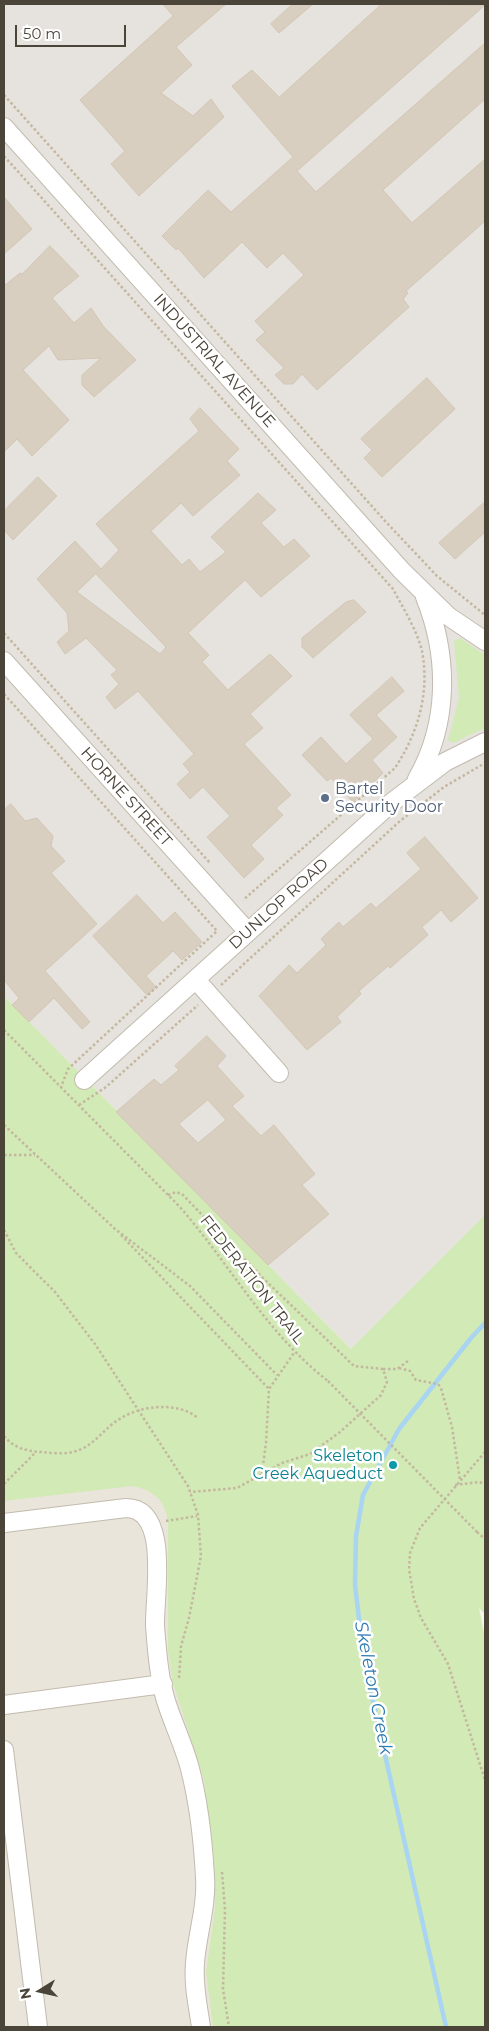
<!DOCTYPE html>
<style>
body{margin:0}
#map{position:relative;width:489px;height:2031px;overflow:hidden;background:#f6f3ec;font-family:Montserrat,sans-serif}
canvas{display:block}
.frame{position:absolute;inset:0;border:5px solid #4b4439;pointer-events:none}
.north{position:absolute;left:15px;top:1966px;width:50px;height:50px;-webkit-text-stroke:4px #fff;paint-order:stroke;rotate:260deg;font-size:14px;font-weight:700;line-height:20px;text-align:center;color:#4b4439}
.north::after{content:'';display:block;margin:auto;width:18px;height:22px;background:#4b4439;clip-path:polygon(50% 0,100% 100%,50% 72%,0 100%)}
.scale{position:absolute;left:15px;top:25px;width:111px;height:22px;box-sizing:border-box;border:2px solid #4b4439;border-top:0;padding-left:6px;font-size:15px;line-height:18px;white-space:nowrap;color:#4b4439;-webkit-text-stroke:4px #fff;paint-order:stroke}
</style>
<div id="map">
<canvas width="489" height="2031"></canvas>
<div class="frame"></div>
<div class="north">N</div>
<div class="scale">50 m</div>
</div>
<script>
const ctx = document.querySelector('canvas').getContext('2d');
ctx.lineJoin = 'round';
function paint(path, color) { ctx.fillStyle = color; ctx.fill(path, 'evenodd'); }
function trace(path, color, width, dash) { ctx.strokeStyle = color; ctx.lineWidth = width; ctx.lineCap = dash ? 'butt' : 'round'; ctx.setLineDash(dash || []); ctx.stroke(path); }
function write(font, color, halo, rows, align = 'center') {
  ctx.font = font + ' Montserrat,sans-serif'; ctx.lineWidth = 5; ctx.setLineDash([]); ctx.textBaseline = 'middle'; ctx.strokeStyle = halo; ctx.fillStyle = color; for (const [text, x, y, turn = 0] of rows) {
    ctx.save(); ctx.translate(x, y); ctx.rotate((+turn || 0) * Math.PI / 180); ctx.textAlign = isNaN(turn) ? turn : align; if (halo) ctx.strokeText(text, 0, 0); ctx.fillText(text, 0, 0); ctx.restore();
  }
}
const residential = new Path2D(`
 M4,1124L446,2027H4Z`);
const industrial = new Path2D(`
 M4,4H485V1485L4,996Z`);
const green = new Path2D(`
 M460,638L485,655V728L453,743L448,740L459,698L454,641Z
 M4,996L351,1349L485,1215V1614L479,1608L485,1638V2027H213L206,1972L215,1908L214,1857L204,1780L173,1683L168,1651V1520C164,1499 153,1490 132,1486L4,1501Z`);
const stream = new Path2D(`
 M446,2027L364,1661L355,1585L356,1536L363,1495L399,1429L471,1338L485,1323`);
const building = new Path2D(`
 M163,4H226L176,47L192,65L161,93L193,116L211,99L224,117L139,196L111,164L125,151L80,100L173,16Z
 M293,4H313L279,33L271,24Z
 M382,4L485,5L297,171L316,192L485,43V99L383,190L412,223L485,159V221L406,291L408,293L403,299L409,307L317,390L302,374L293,384H284L275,375L284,368L256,340L265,332L255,321L304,275L283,253L267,268L242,242L204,278L178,248L176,250L162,236L208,190L231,212L293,157L232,86L252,70L279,97Z
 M4,197L32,229L4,254Z
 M50,246L79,276L52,298L74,323L91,308L104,327L136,360L94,397L82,385V375L101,358L58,360L49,346L23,370L69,420L32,456L17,439L4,452V286L20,273L22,274Z
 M427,378L455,409L382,477L364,458L372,450L361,439Z
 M200,408L239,449L227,461L240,475L193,516L181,503L151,531L182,565L189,559L200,572L226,552L211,537L258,493L276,510L261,523L284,547L294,539L310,556L261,597L245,580L188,633L209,655L202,662L228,690L270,654L292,676L250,714L263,728L244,744L291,795L276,808L283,815L251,845L264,859L244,878L207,837L230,816L203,787L190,799L177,784L190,772L183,764L194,754L138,691L115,709L106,697L119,684L111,675L117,670L86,638L65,654L57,642L69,631L67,613L37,579L75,541L101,569L119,550L96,524L199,431L190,419ZM96,574L166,647L160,654L77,592Z
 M38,477L57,496L13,540L4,530V511Z
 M485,502V532L455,559L439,543Z
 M354,600L366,612L313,658L302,647V638L346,602Z
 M392,677L404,691L376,715L397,737L372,760L383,773L353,802L331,778L327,781L302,755L321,737L346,764L373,739L350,715Z
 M11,804L25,821L37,818L53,836L51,846L65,861L51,873L97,924L45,971L90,1022L82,1029L54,998L29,1022L12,1005L19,998L4,980V810Z
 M425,837L478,898L451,922L441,910L422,927L428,935L390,968L388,966L359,991L361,994L337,1017L341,1022L307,1050L259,996L289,965L297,973L326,945L321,939L339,922L343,927L371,903L376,908L421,869L407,853Z
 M137,895L163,923L175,912L202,942L182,960L173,951L146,976L156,987L147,995L93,936Z
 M207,1036L226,1056L217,1066L244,1096L232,1106L261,1136L274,1125L315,1174L302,1185L329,1214L268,1265L116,1112L154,1079L161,1085L179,1070L175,1066ZM208,1100L226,1120L198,1143L179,1124Z`);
const path = new Path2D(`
 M4,95L386,522L437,576L485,615
 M4,156L393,589C403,608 417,630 422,651C430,693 418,733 395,768L243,900
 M4,633L210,863
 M4,694L217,931L68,1069L61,1087
 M221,985L400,821L444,787L485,763
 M4,1030L179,1206C230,1264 266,1333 328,1381
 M79,1105L106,1087L198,1005
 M4,1125L115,1229L190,1286L277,1375
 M4,1155H35
 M168,1195L176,1192L182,1194L263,1278L354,1366L383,1369L387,1382L381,1395L340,1432L310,1454L282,1463L237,1488L190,1492
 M4,1230L16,1253L55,1292L95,1344L188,1486L198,1515L201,1556L189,1618L181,1646L179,1679
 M121,1235L269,1389
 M399,1368L410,1371L416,1380L438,1384L441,1388L452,1427L460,1480
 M383,1369H397L408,1361
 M4,1436C14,1448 26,1451 41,1452C53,1453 67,1455 79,1450C95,1444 104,1429 118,1420C140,1405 177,1401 198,1418
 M485,1452L420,1528L410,1553L409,1569L414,1599L421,1618L448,1664L485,1780
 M262,1473L266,1443L269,1389L294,1353
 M4,1484L36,1452
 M455,1485L479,1482L485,1484
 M166,1521L197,1516
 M477,1532L485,1539
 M222,1872L225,1910L223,1989L229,2027`);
const minor = new Path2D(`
 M4,127L402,571L448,616L485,641
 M4,661L248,932
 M417,779C449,723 449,657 425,597
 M196,980L279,1073
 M84,1080L391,803L445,762L485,742
 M4,1523L126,1508C171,1508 154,1597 155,1626C157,1651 159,1678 166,1701C173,1723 183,1744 189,1765C199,1802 203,1840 205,1877C207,1907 197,1934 195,1963C193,1985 198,2006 201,2027
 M4,1705L163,1684
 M4,1750L38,2027`);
const pathBridge = new Path2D(`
 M328,1381L477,1532`);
const markers = [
 [325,798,5,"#5c6f8a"],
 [393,1465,5,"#0f9aa8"]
];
const streetNames = [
 ["INDUSTRIAL AVENUE",214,361,48],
 ["HORNE STREET",126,797,48],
 ["DUNLOP ROAD",279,904,-42],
 ["FEDERATION TRAIL",252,1280,52]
];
const serviceNames = [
 ["Bartel",335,789],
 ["Security Door",335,807]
];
const cultureNames = [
 ["Skeleton",383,1456],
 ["Creek Aqueduct",383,1474]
];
const waterNames = [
 ["Skeleton Creek",373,1688,79]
];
paint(residential, '#eae5da');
paint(industrial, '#e6e2dd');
paint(green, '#d2eab5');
trace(stream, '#a9d4f2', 4.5);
paint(building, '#d8cfc1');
trace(building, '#d3c7b4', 1);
trace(minor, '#c2bbae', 20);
trace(path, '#c4b79f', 2.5, [2.5, 2.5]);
trace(minor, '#fff', 18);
trace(pathBridge, '#c4b79f', 2.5, [2.5, 2.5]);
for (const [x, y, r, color] of markers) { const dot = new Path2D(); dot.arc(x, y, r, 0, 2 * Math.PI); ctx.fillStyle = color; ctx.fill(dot); trace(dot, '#fff', 2); }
write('16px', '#4b4439', '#fff', streetNames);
write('16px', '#4e5e75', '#fff', serviceNames, 'left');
write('16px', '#0d838f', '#fff', cultureNames, 'right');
write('italic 18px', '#2e7ab2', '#fff', waterNames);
</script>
